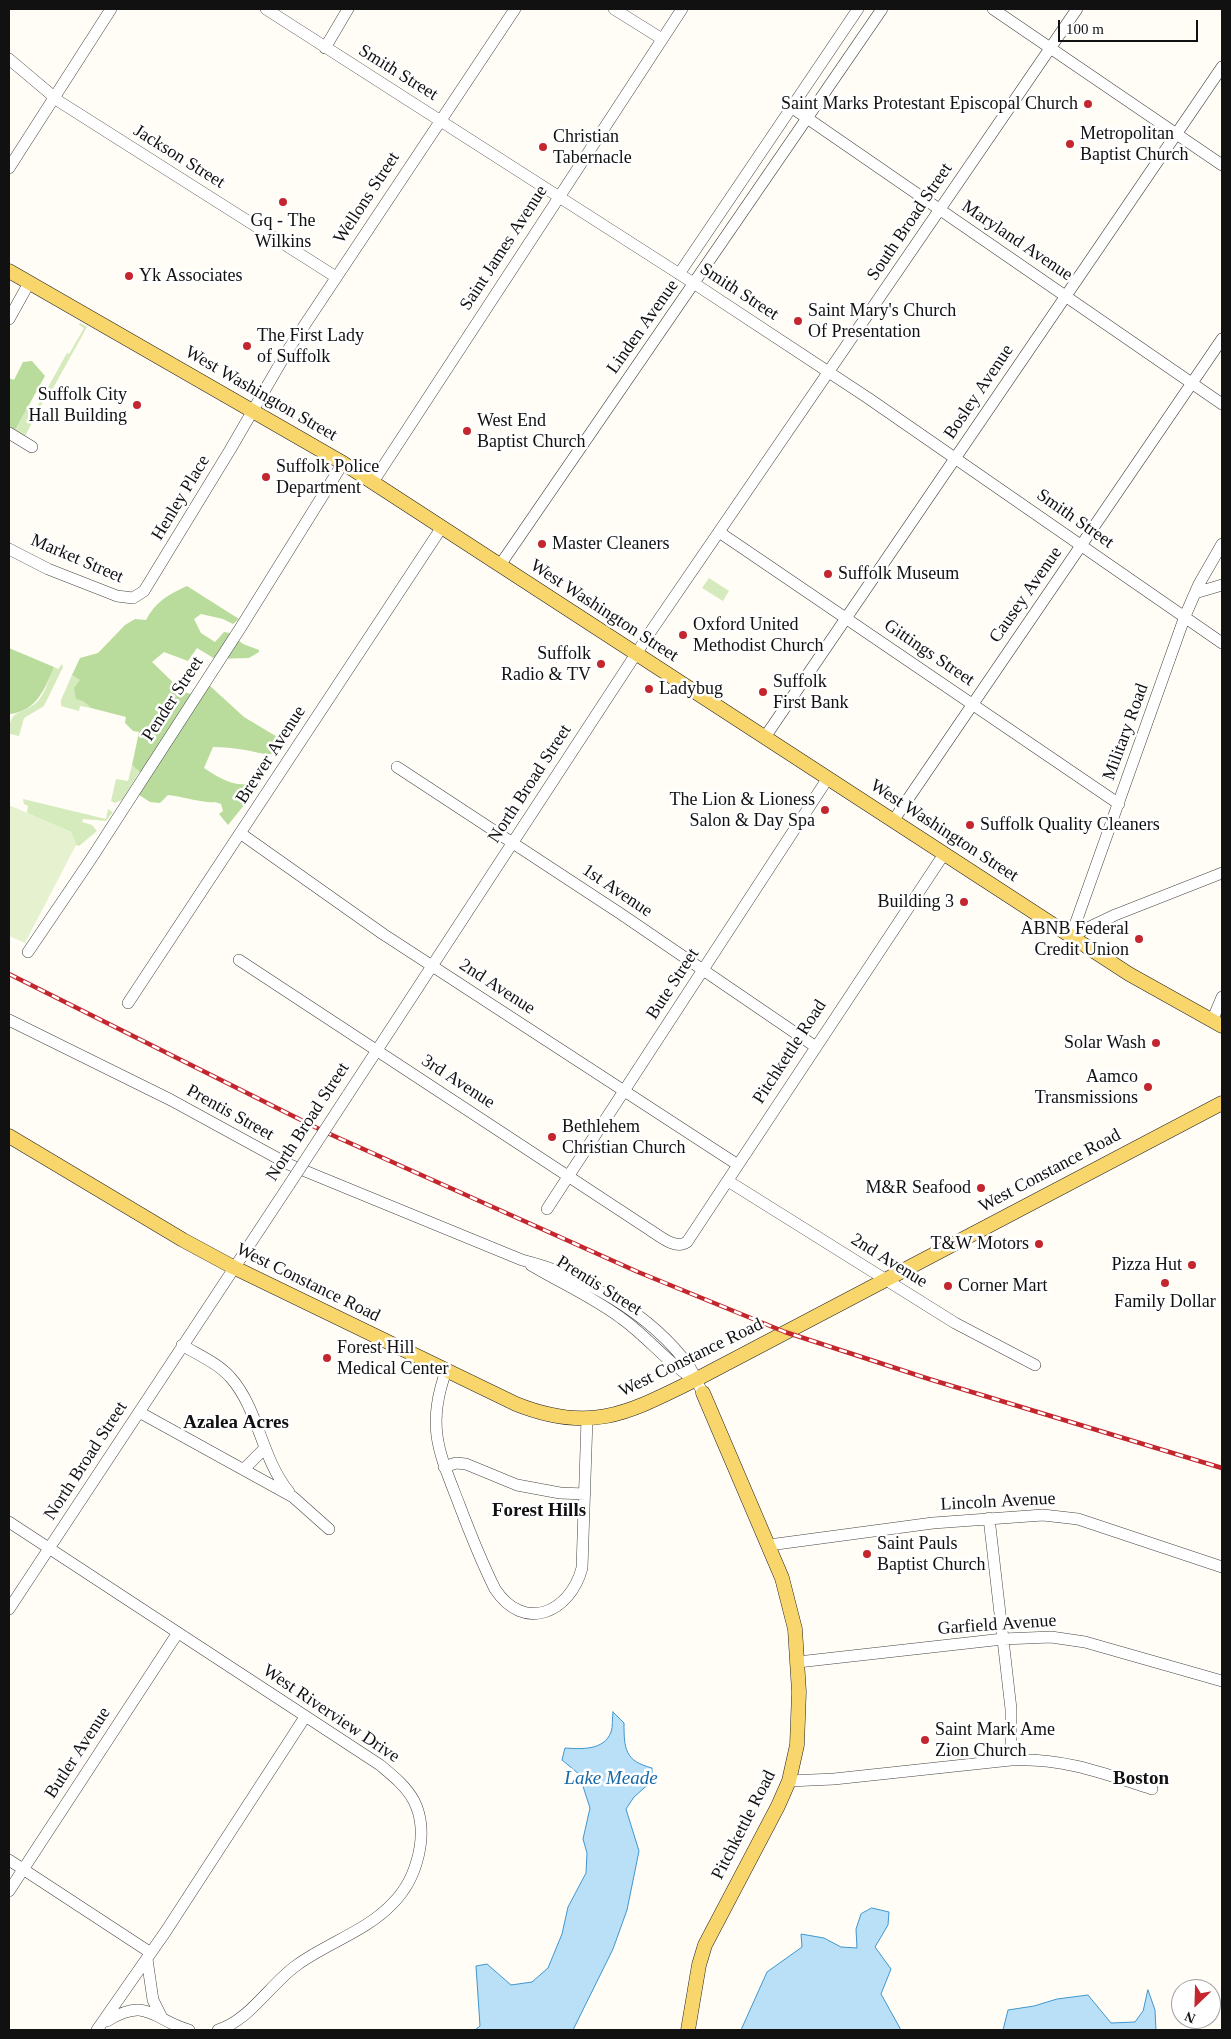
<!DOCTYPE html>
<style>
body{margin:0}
#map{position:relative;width:1231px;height:2039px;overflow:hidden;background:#fffdf5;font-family:"Times New Roman",serif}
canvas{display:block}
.frame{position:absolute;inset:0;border:10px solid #111;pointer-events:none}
.north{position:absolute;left:1171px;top:1979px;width:50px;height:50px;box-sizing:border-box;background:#fff;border:1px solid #a0a0a0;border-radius:50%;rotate:204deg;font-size:14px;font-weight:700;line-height:20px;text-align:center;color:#111}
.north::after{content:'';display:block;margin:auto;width:18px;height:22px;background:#c4262e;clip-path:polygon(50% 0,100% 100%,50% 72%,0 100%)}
.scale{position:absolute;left:1058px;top:20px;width:140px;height:22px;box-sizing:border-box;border:2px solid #111;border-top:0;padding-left:6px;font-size:15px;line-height:18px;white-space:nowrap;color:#111;-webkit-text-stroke:4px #fff;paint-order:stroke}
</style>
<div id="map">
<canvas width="1231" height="2039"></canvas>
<div class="frame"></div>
<div class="north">N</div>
<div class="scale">100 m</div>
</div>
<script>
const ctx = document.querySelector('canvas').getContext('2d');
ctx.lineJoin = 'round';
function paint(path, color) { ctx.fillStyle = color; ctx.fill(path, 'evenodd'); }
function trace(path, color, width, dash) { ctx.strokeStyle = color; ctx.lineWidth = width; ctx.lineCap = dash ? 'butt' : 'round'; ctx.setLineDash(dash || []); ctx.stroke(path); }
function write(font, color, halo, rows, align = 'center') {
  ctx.font = font + ' "Times New Roman",serif'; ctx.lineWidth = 5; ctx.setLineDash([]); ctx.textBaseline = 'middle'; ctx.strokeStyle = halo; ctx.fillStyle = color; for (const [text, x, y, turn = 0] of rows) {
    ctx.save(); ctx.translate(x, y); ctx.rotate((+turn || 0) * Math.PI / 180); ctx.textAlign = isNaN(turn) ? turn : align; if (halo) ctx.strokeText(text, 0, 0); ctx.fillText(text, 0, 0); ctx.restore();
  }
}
const green = new Path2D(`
 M80,323L87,327L52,390L53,393L47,395L25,436L15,430L29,405L36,409L67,353L69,354L84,328L79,325Z
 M709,578L729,591L723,601L702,588Z
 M62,664L63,667L44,706L24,718L19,736L10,734L9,736C9,708 18,717 36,703C45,695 49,678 54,667L58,669Z
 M72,675L81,680L83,701L91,708L80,706L79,711L61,706V700Z
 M132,765L140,771L122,800L115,803L111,801L116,779L128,781Z
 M23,799L106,819L108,809L113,812L106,821L83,819L82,822L92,825L97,831L79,846L76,845L71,832L27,813L28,806L24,804Z`);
const forest = new Path2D(`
 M32,361L45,376L15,430L9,426V378L14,380L23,362Z
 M187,586L239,619L233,624L223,619L201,614L194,619L201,633L215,642L224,632L230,633L243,644L259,650V652L249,658L215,659L197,648L188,661L164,652L152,662L183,692L200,696L209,685L244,717L284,741C280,762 259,752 245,750C234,748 223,747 213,747L204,768C219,778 235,788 253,783L258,788L228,825L219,814L223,811L221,804L215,802C208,804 179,796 168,795L160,803L150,802L136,793L146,777L132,765L139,732L133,731L125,723L126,717L91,708L83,701L76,699L74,688L80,680L72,675L80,658L98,653L125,625L135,619L146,620C155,602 169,594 187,586Z
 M9,648L54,667C45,689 36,712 9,714Z`);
const pitch = new Path2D(`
 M9,805L71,832L76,845L25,943L9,936Z`);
const water = new Path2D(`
 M613,1712L624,1723C624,1749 625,1761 652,1768V1781L634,1797L626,1809L639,1851L627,1910L613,1949L573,2030H475L480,2026L476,1966L487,1964L511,1985L532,1982L548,1968L562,1934L568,1907L586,1873L587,1853L583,1839L590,1808L579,1774L562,1760L565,1748C580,1749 604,1751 611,1732C613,1727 612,1718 613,1712Z
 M872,1908L889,1912L888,1925L875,1947L891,1969L881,1994L901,2030H741L767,1972L802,1947L801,1934L824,1938L841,1947L857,1948L856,1929L861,1914Z
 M1148,1990L1155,2010L1156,2030H1003L1008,2010L1034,2006L1057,1999L1088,1995L1111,2023L1135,2022L1143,2011Z`);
const minor = new Path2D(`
 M266,9L695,284L868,398L1222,643
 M614,9L662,39
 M993,9L1222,165
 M325,48L348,9
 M9,59L60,102L336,277
 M791,107L1222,404
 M9,168L111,9
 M679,274L858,9
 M9,319L29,283
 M9,433L32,447
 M373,482L682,9
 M719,532L1119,804
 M9,549L48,569L117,596L133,598L144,591L230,450L288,350L515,9
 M500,565L882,9
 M1195,593L1222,585
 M765,737L1222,67
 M397,767L621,914L816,1047
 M893,821L1222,339
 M240,833L383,934L738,1165
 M1071,936L1185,616L1199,584L1222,544
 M1071,936L1115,915L1222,873
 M28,952L91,859L241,627L343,463
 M239,960L650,1230C660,1236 675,1250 687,1242L944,854
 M128,1003L442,527
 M9,1020L171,1100L288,1164L522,1260C583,1275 651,1314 689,1366C694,1374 698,1385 703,1393
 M1212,1021L1222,997
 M347,1096L651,631L1077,9
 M728,1181L955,1323L1035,1365
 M547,1209L828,778
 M531,1265C561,1283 593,1297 621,1318C648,1337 667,1363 695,1380
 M182,1345C198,1355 218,1363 231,1378C259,1410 261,1458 289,1492
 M446,1371C426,1427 439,1452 459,1504C470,1533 481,1561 495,1589C524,1633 570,1613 582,1568L587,1419
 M139,1412L293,1497L329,1529
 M444,1467L456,1463L466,1464L517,1485L560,1493L585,1494
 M244,1469L265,1448
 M989,1518L1011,1709V1760
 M9,1522L380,1765C392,1775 406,1786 414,1801C430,1833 417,1879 393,1903C367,1931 327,1943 297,1965C270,1984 250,2020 218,2030
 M769,1545L933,1523L1043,1515L1078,1519L1222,1567
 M9,1609L289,1185
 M798,1662L1003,1639L1051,1637L1085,1642L1222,1681
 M789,1781L834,1779L1011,1760C1061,1757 1106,1774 1152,1789
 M9,1860L151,1953
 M9,1891L177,1634
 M147,1959L153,2000L162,2018
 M107,2021C147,1996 153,2020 189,2030
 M97,2030L166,1931L305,1717`);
const major = new Path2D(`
 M9,271L343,463L1129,974L1222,1026
 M9,1136L183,1240L233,1267L516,1404C591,1434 628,1413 695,1380L1222,1103
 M688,2030L699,1965L705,1945L778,1806L789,1781L797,1745L799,1692L795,1629L782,1578L703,1393`);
const rail = new Path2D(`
 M9,974L323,1131L638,1272L785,1332L929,1379L1222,1468`);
const minorBridge = new Path2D(`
 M289,1185L347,1096`);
const markers = [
 [1088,104,5,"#c4262e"],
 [1070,144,5,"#c4262e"],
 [543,147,5,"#c4262e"],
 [283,202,5,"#c4262e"],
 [129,276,5,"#c4262e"],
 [798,321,5,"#c4262e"],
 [247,346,5,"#c4262e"],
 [137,405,5,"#c4262e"],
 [467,431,5,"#c4262e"],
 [266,477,5,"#c4262e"],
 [542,544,5,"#c4262e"],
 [828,574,5,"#c4262e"],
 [683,635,5,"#c4262e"],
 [601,664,5,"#c4262e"],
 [649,689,5,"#c4262e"],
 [763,692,5,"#c4262e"],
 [825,810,5,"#c4262e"],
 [970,825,5,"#c4262e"],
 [964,902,5,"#c4262e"],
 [1139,939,5,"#c4262e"],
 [1156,1043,5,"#c4262e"],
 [1148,1087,5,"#c4262e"],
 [552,1137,5,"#c4262e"],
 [981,1188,5,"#c4262e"],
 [1039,1244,5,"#c4262e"],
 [1192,1265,5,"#c4262e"],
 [1165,1283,5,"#c4262e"],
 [948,1286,5,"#c4262e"],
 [327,1358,5,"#c4262e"],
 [867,1554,5,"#c4262e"],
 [925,1740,5,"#c4262e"]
];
const streetNames = [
 ["Smith Street",398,73,32],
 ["Jackson Street",179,157,32],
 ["Wellons Street",367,198,-57],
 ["South Broad Street",910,222,-56],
 ["Maryland Avenue",1017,241,34],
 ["Saint James Avenue",504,248,-57],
 ["Smith Street",739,292,33],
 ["Linden Avenue",643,327,-55],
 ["Bosley Avenue",979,392,-56],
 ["West Washington Street",261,394,30],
 ["Henley Place",181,498,-59],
 ["Smith Street",1075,519,35],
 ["Market Street",77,559,23],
 ["Causey Avenue",1026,595,-55],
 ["West Washington Street",604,611,33],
 ["Gittings Street",929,653,34],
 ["Pender Street",173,699,-57],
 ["Military Road",1126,732,-70],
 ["Brewer Avenue",271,755,-57],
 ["North Broad Street",530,784,-57],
 ["West Washington Street",944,831,33],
 ["1st Avenue",617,891,34],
 ["Bute Street",673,984,-57],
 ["2nd Avenue",497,987,33],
 ["Pitchkettle Road",790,1052,-57],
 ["3rd Avenue",458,1082,33],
 ["Prentis Street",230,1113,29],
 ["North Broad Street",308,1122,-57],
 ["West Constance Road",1050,1171,-28],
 ["2nd Avenue",889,1261,32],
 ["West Constance Road",308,1283,26],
 ["Prentis Street",599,1286,32],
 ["West Constance Road",691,1358,-26],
 ["North Broad Street",86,1461,-57],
 ["Lincoln Avenue",998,1502,-3],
 ["Garfield Avenue",997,1625,-4],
 ["West Riverview Drive",331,1714,34],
 ["Butler Avenue",78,1753,-57],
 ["Pitchkettle Road",744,1825,-63]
];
const poiNames = [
 ["Saint Marks Protestant Episcopal Church",1078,104,"right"],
 ["Metropolitan",1080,134],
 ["Baptist Church",1080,155],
 ["Christian",553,137],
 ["Tabernacle",553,158],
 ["Gq - The",283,221,"center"],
 ["Wilkins",283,242,"center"],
 ["Yk Associates",139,276],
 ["Saint Mary's Church",808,311],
 ["Of Presentation",808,332],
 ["The First Lady",257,336],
 ["of Suffolk",257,357],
 ["Suffolk City",127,395,"right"],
 ["Hall Building",127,416,"right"],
 ["West End",477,421],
 ["Baptist Church",477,442],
 ["Suffolk Police",276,467],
 ["Department",276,488],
 ["Master Cleaners",552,544],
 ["Suffolk Museum",838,574],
 ["Oxford United",693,625],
 ["Methodist Church",693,646],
 ["Suffolk",591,654,"right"],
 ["Radio & TV",591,675,"right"],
 ["Suffolk",773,682],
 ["First Bank",773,703],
 ["Ladybug",659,689],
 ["The Lion & Lioness",815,800,"right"],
 ["Salon & Day Spa",815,821,"right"],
 ["Suffolk Quality Cleaners",980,825],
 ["Building 3",954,902,"right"],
 ["ABNB Federal",1129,929,"right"],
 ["Credit Union",1129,950,"right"],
 ["Solar Wash",1146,1043,"right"],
 ["Aamco",1138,1077,"right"],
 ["Transmissions",1138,1098,"right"],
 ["Bethlehem",562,1127],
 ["Christian Church",562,1148],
 ["M&R Seafood",971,1188,"right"],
 ["T&W Motors",1029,1244,"right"],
 ["Pizza Hut",1182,1265,"right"],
 ["Corner Mart",958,1286],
 ["Family Dollar",1165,1302,"center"],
 ["Forest Hill",337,1348],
 ["Medical Center",337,1369],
 ["Saint Pauls",877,1544],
 ["Baptist Church",877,1565],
 ["Saint Mark Ame",935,1730],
 ["Zion Church",935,1751]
];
const neighbourhoodNames = [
 ["Azalea Acres",236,1423],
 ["Forest Hills",539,1511],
 ["Boston",1141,1779]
];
const waterNames = [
 ["Lake Meade",611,1779]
];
paint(green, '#d5ebbd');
paint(forest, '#b9dc9c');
paint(pitch, '#e6f2cf');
paint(water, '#b9e0f7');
trace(water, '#3f96cf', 1);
trace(minor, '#444', 12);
trace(major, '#222', 15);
trace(minor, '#fff', 11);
trace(major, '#f9d66b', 14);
trace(rail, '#c4262e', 4.5);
trace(rail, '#fff', 2.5, [8]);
trace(minorBridge, '#444', 12, []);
trace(minorBridge, '#fff', 11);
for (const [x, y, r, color] of markers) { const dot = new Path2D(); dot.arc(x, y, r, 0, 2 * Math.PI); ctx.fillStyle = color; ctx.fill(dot); trace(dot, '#fff', 2); }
write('18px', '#111', '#fff', streetNames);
write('18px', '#111', '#fff', poiNames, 'left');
write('bold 19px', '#111', '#fff', neighbourhoodNames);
write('italic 19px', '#1768a6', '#fff', waterNames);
</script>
